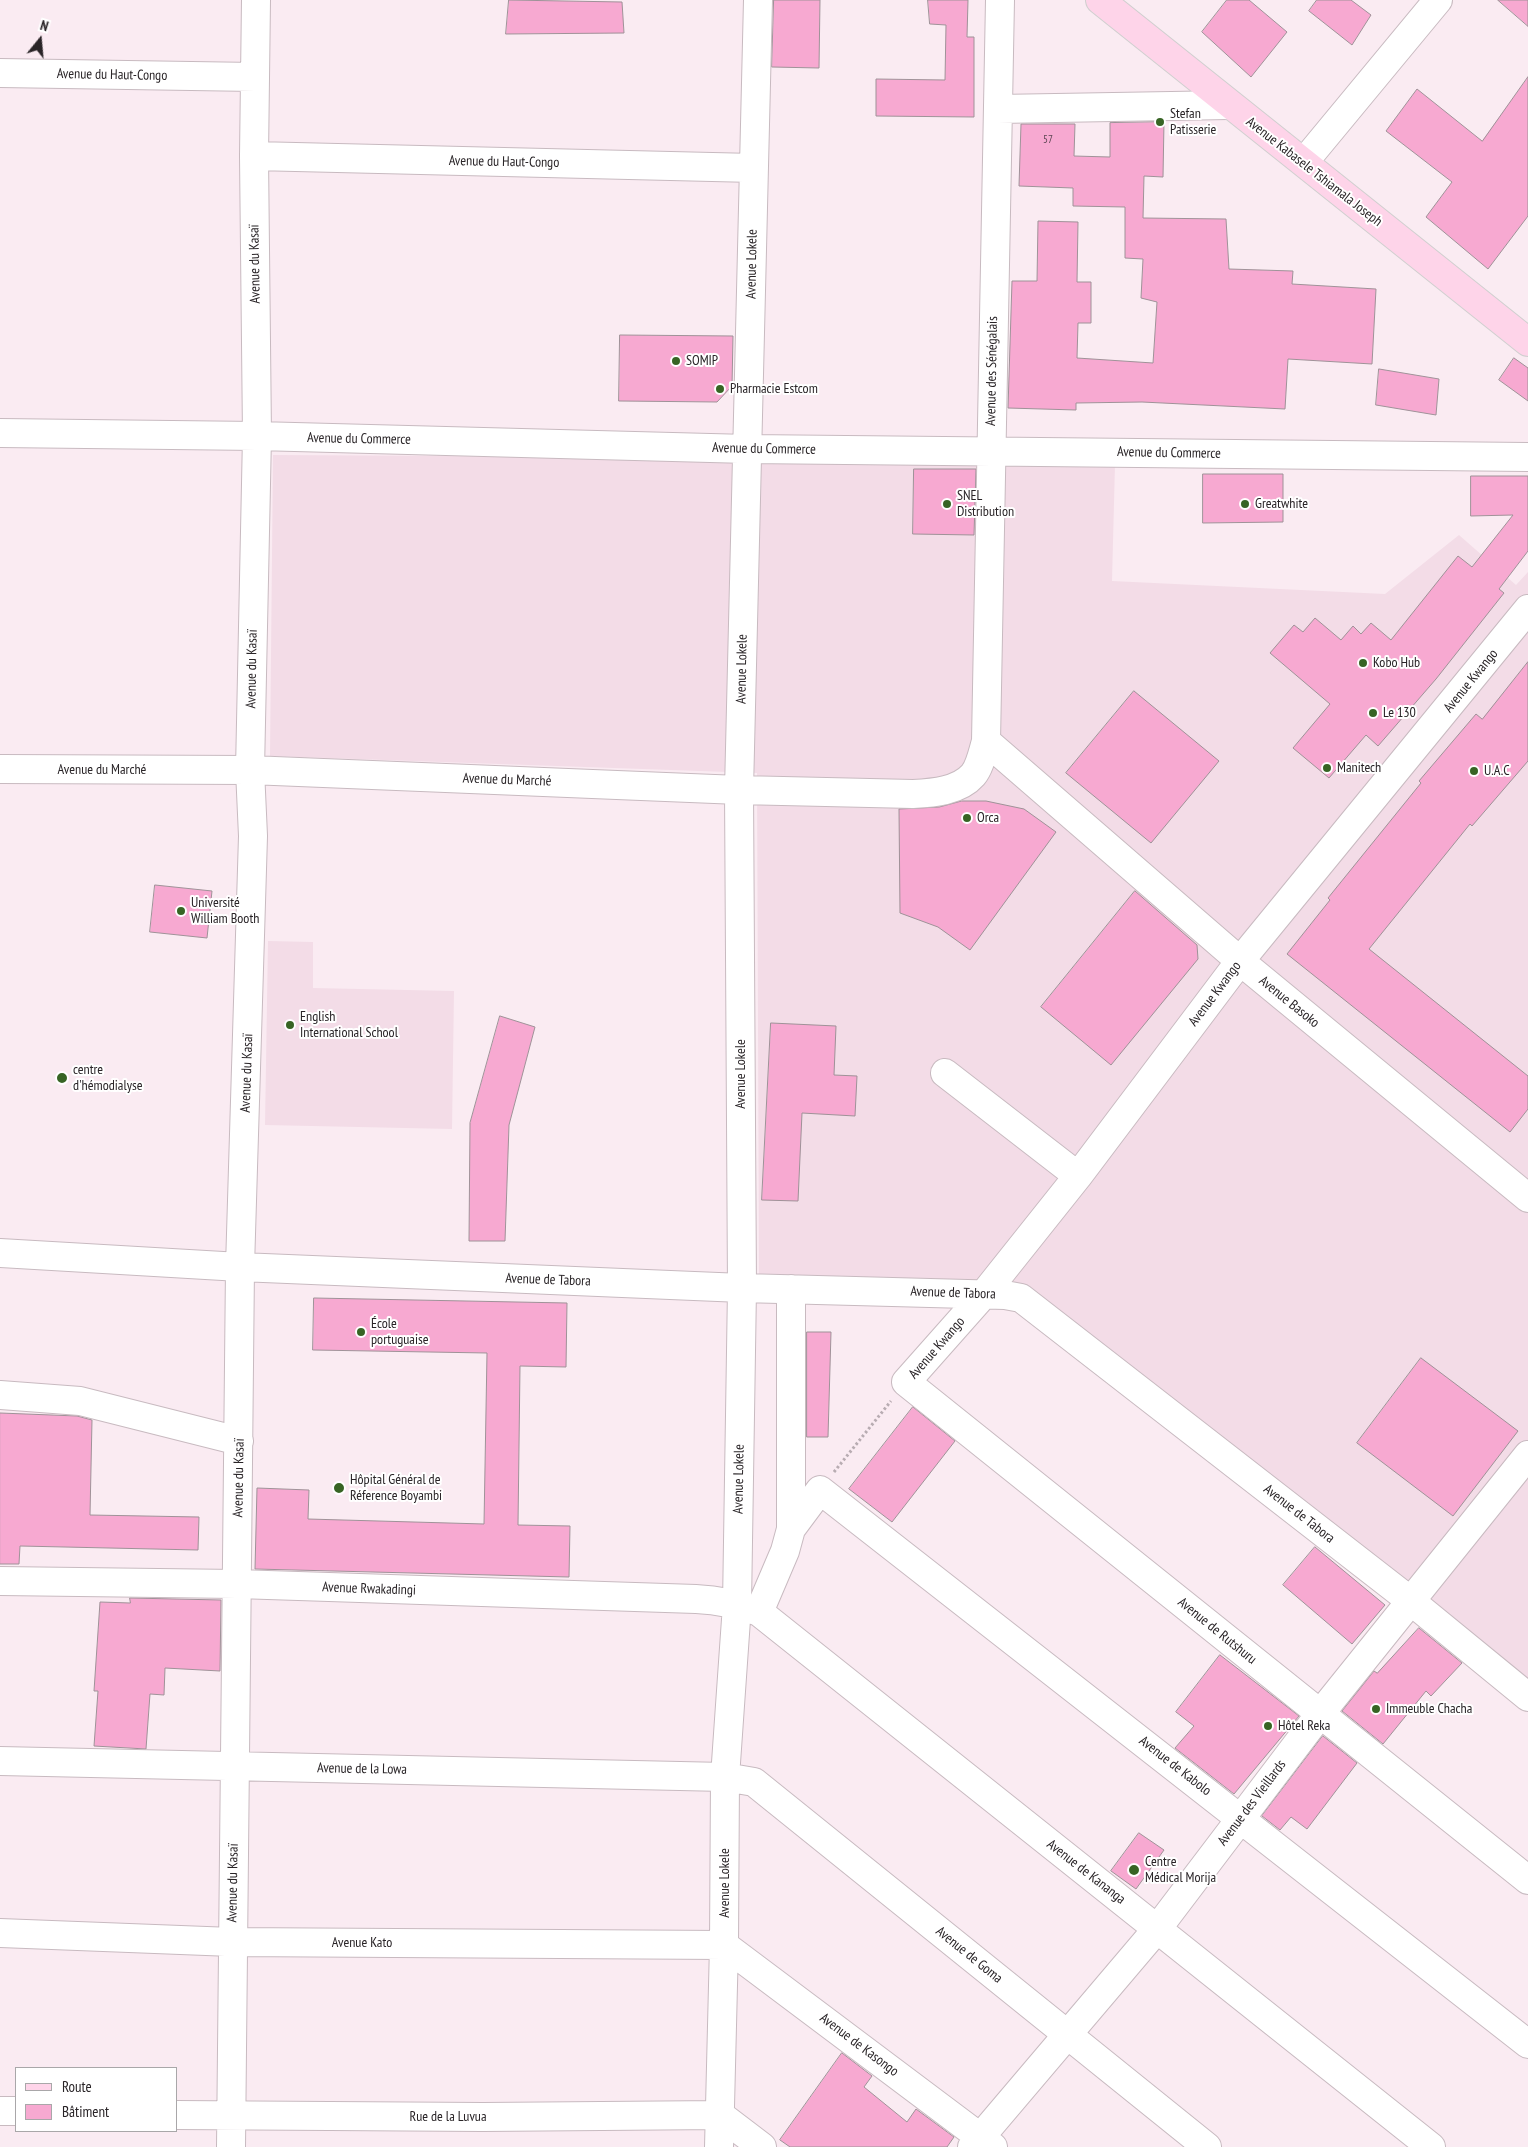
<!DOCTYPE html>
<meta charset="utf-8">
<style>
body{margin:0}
#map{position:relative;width:1528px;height:2147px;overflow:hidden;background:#faebf2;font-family:"PT Sans Narrow",sans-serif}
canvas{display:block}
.legend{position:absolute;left:15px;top:2067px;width:162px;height:65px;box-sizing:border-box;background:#fff;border:1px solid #a9a7a9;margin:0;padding:6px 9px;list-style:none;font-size:15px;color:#292427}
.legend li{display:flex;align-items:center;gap:10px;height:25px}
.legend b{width:25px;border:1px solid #a9a7a9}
.north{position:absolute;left:15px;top:15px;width:50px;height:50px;-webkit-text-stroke:4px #fff;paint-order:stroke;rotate:17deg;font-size:14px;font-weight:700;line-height:20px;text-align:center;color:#292427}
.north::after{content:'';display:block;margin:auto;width:18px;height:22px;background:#292427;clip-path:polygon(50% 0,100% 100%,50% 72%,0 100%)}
</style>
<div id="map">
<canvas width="1528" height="2147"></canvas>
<ul class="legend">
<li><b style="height:6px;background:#fed4e9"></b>Route</li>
<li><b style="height:14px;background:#f7a9d1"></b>Bâtiment</li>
</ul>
<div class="north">N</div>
</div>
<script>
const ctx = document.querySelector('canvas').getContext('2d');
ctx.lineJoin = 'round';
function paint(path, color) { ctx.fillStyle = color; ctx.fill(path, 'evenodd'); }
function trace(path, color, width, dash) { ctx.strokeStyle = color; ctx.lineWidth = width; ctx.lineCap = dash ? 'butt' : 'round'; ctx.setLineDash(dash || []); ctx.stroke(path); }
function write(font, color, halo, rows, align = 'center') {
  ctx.font = font + ' "PT Sans Narrow",sans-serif'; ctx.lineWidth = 4; ctx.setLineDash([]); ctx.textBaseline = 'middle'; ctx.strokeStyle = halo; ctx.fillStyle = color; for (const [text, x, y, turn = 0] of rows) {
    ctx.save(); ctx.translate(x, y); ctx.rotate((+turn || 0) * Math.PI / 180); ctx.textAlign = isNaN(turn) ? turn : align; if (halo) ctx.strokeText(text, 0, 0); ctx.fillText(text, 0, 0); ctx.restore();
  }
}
const built = new Path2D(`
 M273,455L978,459L1115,464L1112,581L1385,594L1459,535L1516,585L1528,572V1696L1021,1289L759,1278L757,773L270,756Z
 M268,941L313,942V988L454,991L452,1129L265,1125Z`);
const building = new Path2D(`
 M509,0L622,2L624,33L506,34Z
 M774,0H820L819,68L772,67Z
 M928,0H968L967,37H974V117L876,116V79L945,80L946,25L930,24Z
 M1227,0H1249L1287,32L1251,77L1202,32Z
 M1317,0H1351L1371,15L1352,45L1309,11Z
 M1498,0H1528V26Z
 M1528,77V216L1488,269L1426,217L1452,182L1386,131L1417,89L1482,141Z
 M1164,122L1163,177L1144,176L1143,218L1226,219L1229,269L1293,271L1292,284L1376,289L1372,364L1288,359L1285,409L1142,402L1076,403V410L1008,408L1012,281H1037L1038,221L1078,222L1077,282H1091V323H1078L1077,358L1153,363L1157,302L1141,298L1143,259L1125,258V207L1073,206V188L1019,186L1021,124H1075L1074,156L1110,157V123Z
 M620,335L733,336L732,386L717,402L619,401Z
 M1514,358L1528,368V401L1499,380Z
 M1379,369L1439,379L1436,415L1376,405Z
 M914,469H976L974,535L913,534Z
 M1203,474H1283V522L1203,523Z
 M1471,476H1528V551L1499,589L1504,593L1436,679L1378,746L1366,735L1329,778L1293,748L1330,704L1270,653L1294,625L1303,632L1315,618L1341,640L1353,626L1361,634L1371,623L1391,640L1458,556L1472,567L1513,515L1471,516Z
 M1528,662V761L1472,826L1470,824L1369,949L1528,1076V1109L1510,1132L1287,954L1330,900L1328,898L1421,783L1419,781L1476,714L1482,719Z
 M1134,691L1219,761L1151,843L1066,773Z
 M962,801H986L1024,809L1056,832L970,950L938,927L900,913L899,809L939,807Z
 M155,885L212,891L207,938L150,932Z
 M1135,891L1197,945L1198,959L1111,1065L1041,1007Z
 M500,1016L535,1027L509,1125L505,1241H469L470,1123Z
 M771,1023L836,1026L834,1075L857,1076L855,1116L802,1113L798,1201L762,1200Z
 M314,1298L567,1303L566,1367L520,1366L518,1525L570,1526L569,1577L255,1569L257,1488L309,1490L308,1519L484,1524L487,1353L313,1350Z
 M807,1332H831L828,1437H807Z
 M1421,1358L1518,1431L1453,1516L1357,1443Z
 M913,1407L955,1441L892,1522L849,1489Z
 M0,1413L77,1416L92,1420L90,1515L199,1517L198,1550L20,1546L19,1564H0Z
 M1315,1547L1385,1605L1352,1644L1283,1585Z
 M130,1598L221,1600L220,1671L165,1668L164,1695L150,1694L146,1749L94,1746L98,1691H94L100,1602L130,1603Z
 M1419,1628L1462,1663L1431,1696L1426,1691L1383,1744L1342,1711L1374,1671L1377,1673Z
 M1220,1655L1299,1716L1234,1794L1175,1748L1194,1726L1176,1712Z
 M1323,1736L1357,1763L1307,1829L1291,1817L1280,1830L1262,1816Z
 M1139,1833L1164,1850L1136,1889L1111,1871Z
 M842,2053L872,2076L864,2087L907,2122L916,2109L954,2137L947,2147H790L780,2140Z`);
const path = new Path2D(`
 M834,1472L891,1401`);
const minor = new Path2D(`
 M0,73L255,77
 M998,109L1229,105
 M254,156L754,168
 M1304,162L1438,0
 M0,433L257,436L748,449L1528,457
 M1528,609L1240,961L1078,1176L984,1294L906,1382L1528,1880
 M986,741L1240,961L1528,1198
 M0,769L250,770L739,790L913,794C933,793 959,791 973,775C980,767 983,751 986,741L1000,0
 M945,1073L1078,1176
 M0,1253L240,1267L742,1288L1005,1295L1021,1298L1412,1602L1528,1697
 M0,1395L80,1401L239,1441
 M791,1529V1289
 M0,1581L237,1584L696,1599C717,1600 738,1604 759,1612L1431,2147
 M759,1612L785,1551L791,1529L820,1490L1528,2044
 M0,1761L725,1777L754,1782L1207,2147
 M0,1933L232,1942L724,1945L993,2147
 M0,2111H16
 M176,2115L483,2117L720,2115L762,2147
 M231,2147L240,1267L253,836L250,770L257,436L254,156L256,0
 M719,2147L724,1945L725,1777L737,1605L742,1288L739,790L758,0
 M972,2147L1157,1929L1320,1714L1528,1455`);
const major = new Path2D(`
 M1100,0L1528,342`);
const markers = [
 [1160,122,5,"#376424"],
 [676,361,5,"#376424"],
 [720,389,5,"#376424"],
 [947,504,5,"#376424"],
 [1245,504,5,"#376424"],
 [1363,663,5,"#376424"],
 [1373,713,5,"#376424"],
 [1327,768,5,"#376424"],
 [1474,771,5,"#376424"],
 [967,818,5,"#376424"],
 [181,911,5,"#376424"],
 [290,1025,5,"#376424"],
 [62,1078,6,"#376424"],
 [361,1332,5,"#376424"],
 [339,1488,6,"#376424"],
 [1376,1709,5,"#376424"],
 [1268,1726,5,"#376424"],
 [1134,1870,6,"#376424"]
];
const numberNames = [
 ["57",1048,140]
];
const streetNames = [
 ["Avenue du Haut-Congo",112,75,1],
 ["Avenue du Haut-Congo",504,162,1],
 ["Avenue Kabasele Tshiamala Joseph",1314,172,38],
 ["Avenue du Kasaï",255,264,-91],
 ["Avenue Lokele",752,264,-89],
 ["Avenue des Sénégalais",992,371,-89],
 ["Avenue du Commerce",359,439,1],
 ["Avenue du Commerce",764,449,1],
 ["Avenue du Commerce",1169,453,1],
 ["Avenue du Kasaï",252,669,-89],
 ["Avenue Lokele",742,669,-89],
 ["Avenue Kwango",1471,681,-51],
 ["Avenue du Marché",102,770],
 ["Avenue du Marché",507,780,2],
 ["Avenue Kwango",1215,994,-53],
 ["Avenue Basoko",1289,1002,39],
 ["Avenue du Kasaï",247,1073,-88],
 ["Avenue Lokele",741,1074,-90],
 ["Avenue de Tabora",548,1280,2],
 ["Avenue de Tabora",953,1293,2],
 ["Avenue Kwango",937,1348,-49],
 ["Avenue du Kasaï",239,1478,-89],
 ["Avenue Lokele",739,1479,-89],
 ["Avenue de Tabora",1299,1514,38],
 ["Avenue Rwakadingi",369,1589,2],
 ["Avenue de Rutshuru",1217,1631,39],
 ["Avenue de Kabolo",1175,1766,38],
 ["Avenue de la Lowa",362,1769,1],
 ["Avenue des Vieillards",1252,1803,-53],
 ["Avenue de Kananga",1086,1872,38],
 ["Avenue du Kasaï",233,1883,-89],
 ["Avenue Lokele",725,1883,-90],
 ["Avenue Kato",362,1943],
 ["Avenue de Goma",969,1955,39],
 ["Avenue de Kasongo",859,2045,37],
 ["Rue de la Luvua",448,2117]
];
const poiNames = [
 ["Stefan",1170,114],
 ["Patisserie",1170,130],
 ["SOMIP",686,361],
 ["Pharmacie Estcom",730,389],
 ["SNEL",957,496],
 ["Distribution",957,512],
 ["Greatwhite",1255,504],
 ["Kobo Hub",1373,663],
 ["Le 130",1383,713],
 ["Manitech",1337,768],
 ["U.A.C",1484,771],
 ["Orca",977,818],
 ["Université",191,903],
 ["William Booth",191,919],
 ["English",300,1017],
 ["International School",300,1033],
 ["centre",73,1070],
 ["d'hémodialyse",73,1086],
 ["École",371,1324],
 ["portuguaise",371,1340],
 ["Hôpital Général de",350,1480],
 ["Réference Boyambi",350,1496],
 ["Immeuble Chacha",1386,1709],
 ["Hôtel Reka",1278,1726],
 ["Centre",1145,1862],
 ["Médical Morija",1145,1878]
];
paint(built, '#f3dce7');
paint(building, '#f7a9d1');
trace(building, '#9f9298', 1);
trace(minor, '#c8bac0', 30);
trace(major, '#d0cfcf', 30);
trace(path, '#b8acb2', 3, [2.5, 2.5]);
trace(minor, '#fff', 28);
trace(major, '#fed4e9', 28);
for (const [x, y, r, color] of markers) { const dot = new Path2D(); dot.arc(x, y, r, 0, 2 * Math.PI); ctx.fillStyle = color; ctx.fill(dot); trace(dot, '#fff', 2); }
write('11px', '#5c4552', null, numberNames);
write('14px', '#292427', '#fff', streetNames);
write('14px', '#292427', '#fff', poiNames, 'left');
</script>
